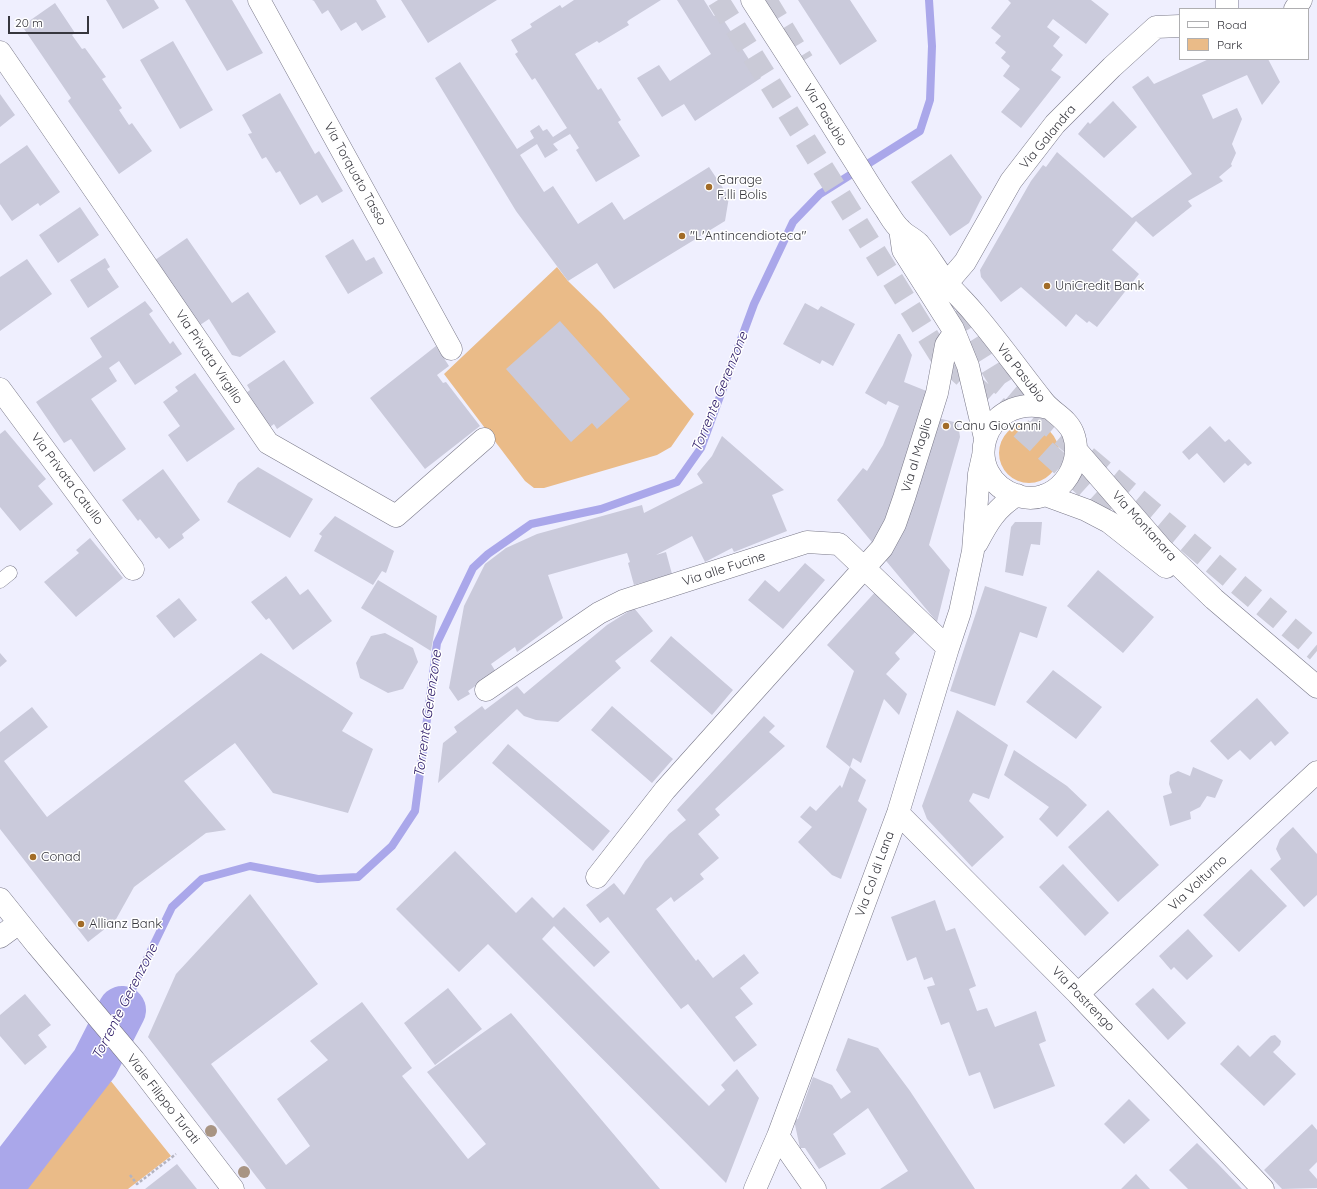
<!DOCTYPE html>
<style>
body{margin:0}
#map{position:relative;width:1317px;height:1189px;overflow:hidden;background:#efeffe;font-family:Quicksand,sans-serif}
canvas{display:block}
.legend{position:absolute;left:1179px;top:8px;width:130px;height:52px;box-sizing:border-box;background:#fff;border:1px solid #afafb1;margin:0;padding:5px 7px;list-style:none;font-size:12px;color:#36363d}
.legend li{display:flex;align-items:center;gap:8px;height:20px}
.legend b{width:20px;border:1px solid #afafb1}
.scale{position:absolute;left:8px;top:16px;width:81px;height:18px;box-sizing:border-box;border:2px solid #36363d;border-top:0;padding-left:5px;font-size:12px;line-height:14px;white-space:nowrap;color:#36363d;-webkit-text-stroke:3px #fff;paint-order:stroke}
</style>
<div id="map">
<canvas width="1317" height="1189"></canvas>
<ul class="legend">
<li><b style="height:5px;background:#fff"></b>Road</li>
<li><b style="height:11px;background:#eabb88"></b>Park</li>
</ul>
<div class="scale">20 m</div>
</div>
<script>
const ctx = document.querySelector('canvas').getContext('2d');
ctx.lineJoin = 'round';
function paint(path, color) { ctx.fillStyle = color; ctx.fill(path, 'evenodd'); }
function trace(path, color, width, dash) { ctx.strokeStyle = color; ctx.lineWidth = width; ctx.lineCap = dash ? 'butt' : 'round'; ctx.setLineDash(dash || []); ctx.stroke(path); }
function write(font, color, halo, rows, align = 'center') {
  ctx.font = font + ' Quicksand,sans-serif'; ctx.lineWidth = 3; ctx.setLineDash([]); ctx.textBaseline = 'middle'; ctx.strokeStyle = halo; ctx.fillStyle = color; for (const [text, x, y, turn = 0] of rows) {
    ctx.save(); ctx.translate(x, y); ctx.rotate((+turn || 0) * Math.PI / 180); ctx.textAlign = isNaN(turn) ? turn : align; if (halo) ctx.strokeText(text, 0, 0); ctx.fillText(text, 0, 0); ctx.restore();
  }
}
const green = new Path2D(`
 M557,267L568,281L601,313L694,414L671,447L657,455L544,488H534L525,481L444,374Z
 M999 453a30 30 0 1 1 60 0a30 30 0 1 1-60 0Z
 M106,1075L171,1156L128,1189H8L55,1129Z`);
const stream = new Path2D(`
 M122,1010L172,907L202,879L250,866L318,879L358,877L392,846L415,811L437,643L473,568L488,554L531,524L601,509L677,482L701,448L754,304L793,222L820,194L920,131L930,100L932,46L929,0`);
const river = new Path2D(`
 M0,1186L95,1063L122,1010`);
const building = new Path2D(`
 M106,0H154L159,8L123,29Z
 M185,0H232L263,53L227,71Z
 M312,0H376L386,17L362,31L356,22L341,31L328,10L322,14L314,1Z
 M401,0H497L428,43Z
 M574,0H661L629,20L627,22L629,25L599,43L597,41L575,54L598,90L601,88L621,120L618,122L640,156L596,182L576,150L579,148L570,134L553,144L558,150L545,158L537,144L520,155L544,192L553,186L578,224L612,202L624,220L709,167L729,197L725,221L614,289L597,263L568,281L516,211L435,78L460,62L517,149L534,138L530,131L539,125L543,131L547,129L553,137L567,128L535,78L532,80L515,54L518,52L511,40L532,27L530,24L560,5L562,8Z
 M677,0H704L714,16L719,13L761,78L695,121L684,104L662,117L637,78L659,65L670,81L711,54Z
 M798,0H850L877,41L840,65Z
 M1008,0H1091L1109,14L1086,44L1053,19L1047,27L1060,37L1053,46L1063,55L1051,70L1061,77L1021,128L1001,112L1020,89L1003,76L1010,66L1001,58L1006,52L995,43L1001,36L991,28L1011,3Z
 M55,3L75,33L72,35L82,49L85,48L106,77L102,79L122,108L119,110L129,125L132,123L152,151L119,174L68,101L71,98L22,26Z
 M173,41L213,110L180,129L140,60Z
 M1209,59H1268L1280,82L1262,105L1247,75L1202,95L1213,119L1237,108L1242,119L1232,144L1236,153L1231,164L1232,166L1219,177L1223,181L1188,201L1192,206L1153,237L1136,221L1112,250L1139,274L1097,327L1089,321L1087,323L1076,314L1066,327L1021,287L1001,302L981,277L980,270L1031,181L1043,165L1046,167L1057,152L1132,218L1192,174L1132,87L1148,76L1154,84Z
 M280,93L315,154L319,151L343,191L322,203L317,195L300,205L280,171L276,173L266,157L262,159L248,134L252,133L242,115Z
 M0,94L15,115L0,127Z
 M1113,101L1137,127L1104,158L1078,134L1088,122L1090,124Z
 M27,145L60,192L40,206L38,203L12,221L0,204V164Z
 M951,154L982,197L969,223L950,236L911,182Z
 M80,207L99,235L58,263L39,235Z
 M187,238L232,303L248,292L276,332L240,357L232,355L209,319L200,325L155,260Z
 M353,239L366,261L374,257L383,273L348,294L325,256Z
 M105,258L110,267L107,269L119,287L88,308L70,280Z
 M27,259L52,294L0,331V277Z
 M145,301L153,311L149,314L170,344L173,341L182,354L135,385L119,361L109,368L117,381L91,399L126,449L94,472L71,439L64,443L36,402L102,357L90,338Z
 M805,303L818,310L821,306L855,324L833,366L822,360L820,364L783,344Z
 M560,321L630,399L597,429L592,423L571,442L506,369Z
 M898,334H900L912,355L904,382L929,392L876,547L837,500L863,468L867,471L883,445L899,406L888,401L886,405L865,393Z
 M436,346L449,366L437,375L443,383L446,382L480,426L425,469L370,398Z
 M284,360L314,403L277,429L274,424L270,427L246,393L250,390L247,385Z
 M195,373L235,429L187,462L168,435L180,426L163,402L178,391L175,387Z
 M934,417L958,423L960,437L929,545L950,570L937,622L882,556Z
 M1210,426L1225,442L1229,439L1252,463L1248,466L1245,463L1224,483L1197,453L1189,460L1182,452Z
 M5,430L46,479L38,486L53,504L20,531L0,507V434Z
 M722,436L784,490L772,495L787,531L734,552L732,548L705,562L692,536L656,555L666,552L672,574L634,585L628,563L630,562L627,553L548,575L563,618L517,652L515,647L491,664L496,672L468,691L470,694L458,701L449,688L464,606L485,564L506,548L537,534L642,505L644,513L703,483L697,474L712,456Z
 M258,467L313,499L290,538L227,502L238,483Z
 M163,469L200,520L182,534L184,538L169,549L159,537L156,539L140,519L138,521L122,500Z
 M335,516L394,551L386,573L382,571L373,585L314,551L322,536L319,534Z
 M1015,522H1042L1040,545L1031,544L1023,576L1005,572L1011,527Z
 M90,538L123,578L76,617L44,582L79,553L76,550Z
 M805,563L825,580L783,629L748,600L765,580L779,592Z
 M1098,570L1154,617L1123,653L1067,606Z
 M286,576L300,595L308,589L332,621L293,650L269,618L266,620L251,602Z
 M378,580L437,616L431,651L361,608Z
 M985,586L1047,607L1037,638L1020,632L995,706L950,691Z
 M877,590L916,631L895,653L900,659L886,674L907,694L899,715L884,699L861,763L853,758L850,767L866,780L858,801L867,809L841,879L832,875L798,842L812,827L800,817L810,806L816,811L840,785L842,788L850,767L826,747L854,671L827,645Z
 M179,598L197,620L174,638L156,616Z
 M634,608L653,631L615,661L621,668L558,722L536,720L524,716L517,709L438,783L443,743L457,732L454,727L482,706L485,710L517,686L524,694L607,625Z
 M385,633L413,648L418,662L403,689L388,693L360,678L356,663L371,636Z
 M671,636L733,690L712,715L650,661Z
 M0,653L7,661L0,667Z
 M261,653L353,713L342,731L373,749L348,813L273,793L235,743L184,781L226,830L206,833L134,887L115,921L88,942L0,829V732L32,707L48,727L4,761L47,817Z
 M1053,670L1102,707L1076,739L1026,702Z
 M1257,698L1289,733L1275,746L1271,741L1250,760L1240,750L1228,760L1210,741Z
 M612,706L673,759L652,783L591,730Z
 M957,710L1008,745L989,799L973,793L969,801L1004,837L972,867L927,819L922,806Z
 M764,716L775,726L769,732L785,746L715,809L720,815L698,834L719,858L700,874L704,879L674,902L671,897L656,909L696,961L698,959L713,978L744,954L759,973L740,988L753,1004L735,1017L757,1045L734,1062L688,1004L681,1009L608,917L600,923L586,905L614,883L624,895L645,861L669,834L686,820L677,810Z
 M508,744L610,831L593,851L492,763Z
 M1014,750L1067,786L1087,805L1057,837L1039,819L1049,807L1004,775Z
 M1193,767L1223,780L1215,798L1207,796L1200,807L1190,812L1191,819L1170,826L1163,796L1172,793L1169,784L1170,775L1178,771L1190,776Z
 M1108,810L1159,865L1118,902L1068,847Z
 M1293,827L1317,854V895L1304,907L1270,869L1281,859L1276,849L1280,839Z
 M455,851L516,913L532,897L553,918L564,907L610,952L594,967L554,926L542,939L709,1106L725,1090L721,1085L737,1069L759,1098L726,1183L488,944L459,972L396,909Z
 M1063,864L1109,913L1085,936L1039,887Z
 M1251,869L1287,906L1239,952L1203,915Z
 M250,894L318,984L211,1064L286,1165L310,1146L277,1099L328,1060L310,1041L362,1002L412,1068L402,1076L468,1159L486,1144L427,1072L511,1013L660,1189H266L148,1037L176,974Z
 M935,900L946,931L955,928L976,986L969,989L977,1011L987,1008L995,1027L1036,1011L1046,1041L1039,1044L1055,1086L994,1109L980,1072L969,1076L949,1022L941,1025L927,987L935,985L932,977L924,980L916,957L907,961L891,917Z
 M1188,929L1213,956L1187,980L1174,967L1171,970L1159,956Z
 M448,988L482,1029L435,1065L404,1023Z
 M1153,988L1186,1023L1168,1040L1135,1004Z
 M25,994L51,1025L38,1035L47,1047L25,1065L0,1036V1015Z
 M1275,1035L1281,1041L1280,1045L1273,1052L1296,1074L1264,1106L1220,1064L1238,1045L1250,1057L1271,1036Z
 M848,1038L878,1048L910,1091L975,1189H880L908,1171L868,1108L833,1134L846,1154L819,1169L805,1148H800L794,1120L798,1119L813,1077L832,1085L841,1099L851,1092L836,1070Z
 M1129,1099L1150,1120L1124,1144L1104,1124Z
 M1312,1124L1317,1130V1162L1309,1170L1317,1179V1188L1282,1189L1264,1170Z
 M1197,1143L1218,1164L1242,1189H1188L1169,1170Z
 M177,1164L197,1189H145Z
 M1136,1174L1150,1189H1121Z`);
const highwayTunnel = new Path2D(`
 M718,0L939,354L1134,531
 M766,0L803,61
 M939,283L1002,385L1317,651`);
const path = new Path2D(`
 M130,1175L137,1184L176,1154`);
const lane = new Path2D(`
 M0,581L10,573`);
const street = new Path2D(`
 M259,0L451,349
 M752,0C784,50 816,99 847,149C860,169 872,190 886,210C890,216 894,224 900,229C905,235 913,238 919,244C929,256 937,271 947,283C955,293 965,302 974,313C998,341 1020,372 1043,401C1052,413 1067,418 1073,433C1086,467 1055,507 1018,496C959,478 980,391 1049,408
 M1227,0V9
 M1295,9L1301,0
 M0,52L268,443L396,516L484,439
 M900,229L903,250L953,329L968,366L985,438
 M947,283L965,262L1011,181L1055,124L1112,67L1156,27L1180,26
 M0,389L133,569
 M1077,451L1162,549L1214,599L1317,687
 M1045,495L1086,510L1109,522L1166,567
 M977,543C988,522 996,508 1017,495
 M486,690L599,613L623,601L807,542L839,544L948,648
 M898,813L1078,994L1263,1189
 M597,877L665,790L882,548L895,524L904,498L937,393L946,345L954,333
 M0,899L37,945L134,1060L233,1189
 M0,937L19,923
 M1078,994L1317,772
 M778,1136L815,1189
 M755,1189L778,1136L898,813L948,648L960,612L973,551L979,474L983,456`);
const trees = [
 [211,1131],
 [244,1172]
];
const markers = [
 [709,187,4,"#a26c27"],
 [682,236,4,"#a26c27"],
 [1047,286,4,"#a26c27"],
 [946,426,4,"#a26c27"],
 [33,857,4,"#a26c27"],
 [81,924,4,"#a26c27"]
];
const streetNames = [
 ["Via Pasubio",825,115,58],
 ["Via Galandra",1048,137,-50],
 ["Via Torquato Tasso",355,174,61],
 ["Via Privata Virgilio",209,357,56],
 ["Via Pasubio",1021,373,52],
 ["Via al Maglio",917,455,-73],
 ["Via Privata Catullo",67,479,53],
 ["Via Montanara",1144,526,48],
 ["Via alle Fucine",724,569,-18],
 ["Via Col di Lana",875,874,-70],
 ["Via Volturno",1198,883,-43],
 ["Via Pastrengo",1083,999,46],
 ["Viale Filippo Turati",163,1099,52]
];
const poiNames = [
 ["Garage",717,180],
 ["F.lli Bolis",717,195],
 ["\"L'Antincendioteca\"",690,236],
 ["UniCredit Bank",1055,286],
 ["Canu Giovanni",954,426],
 ["Conad",41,857],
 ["Allianz Bank",89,924]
];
const waterNames = [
 ["Torrente Gerenzone",720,392,-68],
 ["Torrente Gerenzone",428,714,-82],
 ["Torrente Gerenzone",125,1002,-63]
];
paint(green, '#eabb88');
trace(stream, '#aaa7ea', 8);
trace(river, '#aaa7ea', 48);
paint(building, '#cacadb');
trace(highwayTunnel, '#cacad7', 22, [22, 11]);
trace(lane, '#7a7989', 15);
trace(street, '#7a7989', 23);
trace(path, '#b3b3c0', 2.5, [3, 2]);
trace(lane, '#fff', 14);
trace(street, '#fff', 22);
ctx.fillStyle = '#a89483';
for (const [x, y] of trees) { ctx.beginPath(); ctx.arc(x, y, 6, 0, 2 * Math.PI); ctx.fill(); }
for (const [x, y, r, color] of markers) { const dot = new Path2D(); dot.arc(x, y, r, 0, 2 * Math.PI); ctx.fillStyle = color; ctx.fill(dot); trace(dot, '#fff', 1.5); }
write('13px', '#36363d', '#fff', streetNames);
write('13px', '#36363d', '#fff', poiNames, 'left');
write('italic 14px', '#2b1966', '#fff', waterNames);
</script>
